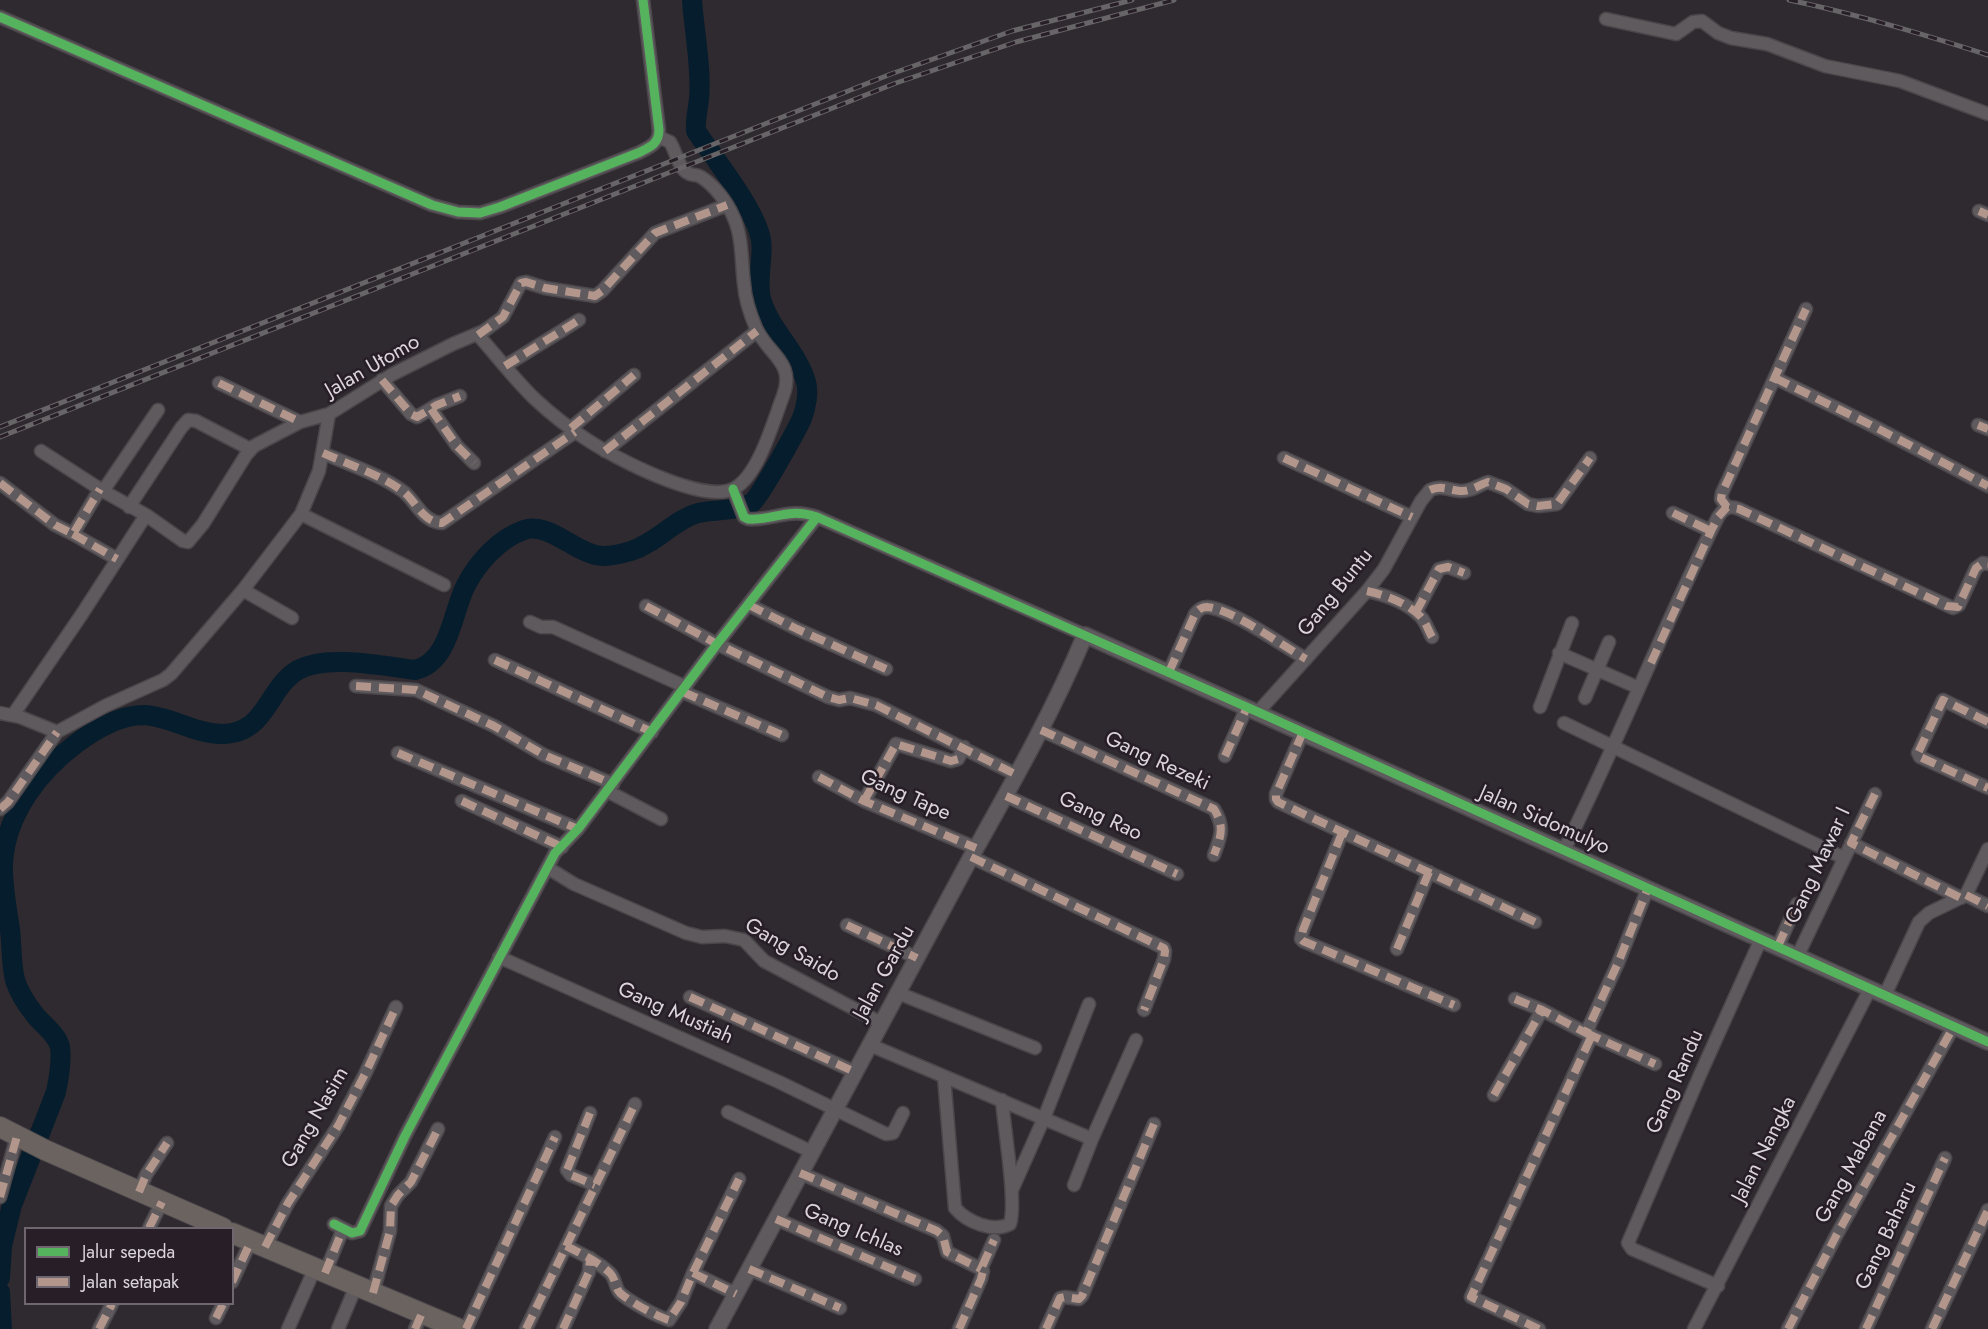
<!DOCTYPE html>
<style>
body{margin:0}
#map{position:relative;width:1988px;height:1329px;overflow:hidden;background:#2f2a2f;font-family:Jost,sans-serif}
canvas{display:block}
.legend{position:absolute;left:24px;top:1227px;width:210px;height:78px;box-sizing:border-box;background:#271e27;border:2px solid #6f676f;margin:0;padding:8px 10px;list-style:none;font-size:18px;color:#dbd5db}
.legend li{display:flex;align-items:center;gap:12px;height:30px}
.legend b{width:30px;border:2px solid #6f676f}
</style>
<div id="map">
<canvas width="1988" height="1329"></canvas>
<ul class="legend">
<li><b style="height:8px;background:#56b35d"></b>Jalur sepeda</li>
<li><b style="height:8px;background:#b2968c"></b>Jalan setapak</li>
</ul>
</div>
<script>
const ctx = document.querySelector('canvas').getContext('2d');
ctx.lineJoin = 'round';
function trace(path, color, width, dash) { ctx.strokeStyle = color; ctx.lineWidth = width; ctx.lineCap = dash ? 'butt' : 'round'; ctx.setLineDash(dash || []); ctx.stroke(path); }
function write(font, color, halo, rows, align = 'center') {
  ctx.font = font + ' Jost,sans-serif'; ctx.lineWidth = 5; ctx.setLineDash([]); ctx.textBaseline = 'middle'; ctx.strokeStyle = halo; ctx.fillStyle = color; for (const [text, x, y, turn = 0] of rows) {
    ctx.save(); ctx.translate(x, y); ctx.rotate((+turn || 0) * Math.PI / 180); ctx.textAlign = isNaN(turn) ? turn : align; if (halo) ctx.strokeText(text, 0, 0); ctx.fillText(text, 0, 0); ctx.restore();
  }
}
const river = new Path2D(`
 M0,1278L2,1246L12,1205L56,1092C59,1078 62,1062 60,1047C57,1034 43,1025 35,1015C27,1005 19,993 15,980C11,964 12,946 10,930C7,908 2,885 3,863C6,814 39,771 77,743C94,730 120,715 143,715C170,716 195,734 222,734C267,734 267,688 298,670C327,654 383,666 415,670C450,662 452,612 466,585C478,562 500,538 524,530C550,521 577,556 604,556C612,556 624,553 631,551C656,543 674,520 698,513C715,509 736,512 752,503C758,500 798,428 802,418C806,408 809,392 806,382C797,351 770,330 761,299C756,277 764,258 761,240C756,210 714,158 696,131C695,119 698,110 699,99C702,70 694,30 692,0
 M0,1292L2,1329`);
const minor = new Path2D(`
 M0,17L432,205L458,212L480,213L500,207L638,153C650,147 659,144 659,130L643,0
 M1606,19L1676,34L1693,22L1702,21L1718,33L1731,38L1767,44L1825,66L1900,81L1988,114
 M1979,211L1988,215
 M478,335C497,356 515,380 536,400C551,414 569,428 586,439C613,457 705,506 735,488C759,474 773,422 783,396C796,362 768,355 756,328C750,314 745,299 744,284C741,261 743,237 733,216C727,202 714,185 701,177C697,174 692,176 688,173C678,168 676,151 670,142L659,137
 M505,366L579,320
 M1775,378L1871,425L1988,486
 M382,380L411,414L417,417L437,405L460,396
 M219,383L300,422
 M431,409L457,446L474,463
 M1978,425L1988,429
 M571,428L634,375
 M41,451L103,491L146,515L183,541L188,542L203,524L246,455L254,446L300,422L329,414L393,374L453,344L484,331L503,317L521,283L526,282L545,288L595,296L602,291L655,233L727,205
 M605,451L757,331
 M323,453C350,465 381,475 404,492C417,503 423,522 442,523L575,432
 M1284,458L1412,517
 M0,483L55,525L73,534L100,489
 M733,489L744,517L748,519C775,521 785,507 817,517L1085,635
 M103,491L158,410
 M129,507L181,428L188,420L196,421L250,449
 M1727,507L1721,499L1722,493L1806,309
 M1673,513L1711,531
 M301,514L444,585
 M73,534L117,559
 M243,590L292,618
 M1367,591C1385,595 1407,603 1420,616C1426,622 1428,630 1432,637
 M749,605L797,629L886,669
 M646,606L717,644L828,697L839,700L850,698L876,705L1017,775
 M1416,612L1439,569L1448,567L1464,573
 M530,622L541,627H553L686,687
 M1559,653L1639,688
 M495,660L652,732
 M1169,672L1195,614C1198,610 1201,607 1207,607C1232,609 1283,646 1306,659
 M356,686L416,690L494,726L544,755L613,784
 M683,692L782,735
 M1585,698L1609,642
 M1540,707L1572,623
 M1258,712L1367,591L1384,569L1421,501L1430,490C1441,485 1449,490 1460,491C1470,492 1479,485 1488,482L1506,489L1528,504L1538,506L1557,504L1590,458
 M0,713L20,717L57,732
 M13,715L82,614L146,515
 M1988,722L1943,700L1918,753L1920,757L1988,788
 M1564,723L1844,858
 M1041,730L1214,809C1225,827 1221,836 1214,855
 M1303,732L1276,794V799L1278,802L1535,922
 M398,753L578,829
 M1225,756L1247,707
 M819,777L864,801L976,848
 M607,791L661,819
 M1006,796L1177,874
 M462,801L562,847
 M864,801L896,744L951,761L958,759L964,747
 M0,809L8,802L57,732L105,706L163,680L171,674L243,590L301,514L319,471L329,414
 M1342,833L1303,930L1301,939L1303,941L1454,1005
 M1851,843L1961,898
 M1564,850C1619,741 1663,626 1718,517C1724,508 1729,505 1739,509L1953,608L1959,605L1976,568L1983,563L1988,564
 M971,857L1164,948L1165,951L1164,959L1144,1010
 M548,868L574,884L686,933L702,937L725,936L744,940L764,961L881,1023
 M1966,895L1988,906
 M847,925L917,958
 M1778,946L1797,904
 M1397,949L1429,872
 M1798,955L1875,794
 M499,957L779,1082L886,1134L893,1133L903,1113
 M898,993L1035,1048
 M1885,995L1919,922L1929,913L1966,895L1988,849
 M690,997L855,1072
 M1515,999L1542,1010L1586,1033L1618,963L1648,888
 M1586,1033L1655,1064
 M870,1045L1092,1139L1074,1185
 M944,1077L955,1208C967,1222 993,1233 1010,1224C1017,1202 1004,1127 1002,1100
 M1494,1095L1542,1010
 M728,1112L812,1152
 M590,1113L567,1170L571,1175L595,1185
 M1092,1139L1136,1040
 M800,1173L937,1231L943,1236L947,1252L981,1269
 M1012,1190L1044,1118L1089,1004
 M139,1192L146,1175L167,1143
 M0,1197L17,1136
 M776,1219L915,1279
 M334,1224L352,1233L360,1231L405,1136L555,853L578,829L717,644L817,517
 M149,1228L162,1202
 M566,1246C582,1254 597,1261 610,1273C616,1279 615,1288 620,1293C630,1302 658,1317 669,1320L681,1302L693,1273L739,1179
 M265,1247L288,1203L338,1126L366,1072L396,1007
 M749,1269L840,1308
 M325,1273L343,1229
 M693,1273L736,1294
 M232,1282L251,1241
 M1718,1286L1632,1249L1628,1243L1699,1077L1761,939
 M373,1293L390,1231L391,1206L398,1195L411,1182L438,1129
 M216,1318L223,1304
 M99,1329L112,1304
 M288,1329L315,1268
 M338,1329L356,1286
 M415,1329L422,1313
 M466,1329L555,1137
 M526,1329L635,1104
 M563,1329L589,1272L590,1258
 M959,1329L981,1279L983,1271L981,1269L994,1240
 M1046,1329L1060,1298L1065,1297L1079,1299L1082,1296L1154,1124
 M1539,1329L1471,1297L1592,1035
 M1694,1329L1870,989
 M1788,1329L1836,1236L1954,1026
 M1866,1329L1945,1158
 M1932,1329L1988,1210`);
const tertiary = new Path2D(`
 M717,1329L971,857C1012,784 1053,712 1085,635L1988,1042`);
const trunk = new Path2D(`
 M0,1127L45,1150L223,1228
 M232,1233L459,1329`);
const rail = new Path2D(`
 M1789,0C1857,14 1922,34 1988,55
 M0,427L891,74L1012,31L1132,0
 M0,437L896,83L1016,42L1174,0`);
const quiet = new Path2D(`
 M1979,211L1988,215
 M478,335L503,317L521,283L526,282L545,288L595,296L602,291L655,233L727,205
 M505,366L579,320
 M1775,378L1871,425L1988,486
 M382,380L411,414L417,417L437,405L460,396
 M219,383L300,422
 M431,409L457,446L474,463
 M1978,425L1988,429
 M571,428L634,375
 M605,451L757,331
 M323,453C350,465 381,475 404,492C417,503 423,522 442,523L575,432
 M1284,458L1412,517
 M0,483L55,525L73,534L100,489
 M1430,490C1441,485 1449,490 1460,491C1470,492 1479,485 1488,482L1506,489L1528,504L1538,506L1557,504L1590,458
 M1727,507L1721,499L1722,493L1806,309
 M1673,513L1711,531
 M73,534L117,559
 M1367,591C1385,595 1407,603 1420,616C1426,622 1428,630 1432,637
 M749,605L797,629L886,669
 M646,606L717,644L828,697L839,700L850,698L876,705L1017,775
 M1416,612L1439,569L1448,567L1464,573
 M495,660L652,732
 M1651,663L1711,531L1718,517L1727,507L1739,509L1947,606L1958,607L1976,568L1983,563L1988,564
 M1169,672L1195,614C1198,610 1201,607 1207,607C1232,609 1283,646 1306,659
 M356,686L416,690L494,726L544,755L613,784
 M683,692L782,735
 M1988,722L1943,700L1918,753L1920,757L1988,788
 M1041,730L1214,809C1225,827 1221,836 1214,855
 M1303,732L1276,794V799L1278,802L1535,922
 M398,753L578,829
 M1225,756L1247,707
 M819,777L864,801L976,848
 M1875,794L1851,843L1961,898
 M1006,796L1177,874
 M462,801L562,847
 M864,801L896,744L951,761L958,759L964,747
 M0,809L8,802L57,732
 M1342,833L1303,930L1301,939L1303,941L1454,1005
 M971,857L1164,948L1165,951L1164,959L1144,1010
 M1966,895L1988,906
 M847,925L917,958
 M1778,946L1797,904
 M1397,949L1429,872
 M690,997L855,1072
 M1515,999L1542,1010L1586,1033L1618,963L1648,888
 M1586,1033L1655,1064
 M1494,1095L1542,1010
 M590,1113L567,1170L571,1175L595,1185
 M800,1173L937,1231L943,1236L947,1252L981,1269
 M139,1192L146,1175L167,1143
 M0,1197L17,1136
 M776,1219L915,1279
 M149,1228L162,1202
 M566,1246C582,1254 597,1261 610,1273C616,1279 615,1288 620,1293C630,1302 658,1317 669,1320L681,1302L693,1273L739,1179
 M265,1247L288,1203L338,1126L366,1072L396,1007
 M749,1269L840,1308
 M325,1273L343,1229
 M693,1273L736,1294
 M232,1282L251,1241
 M373,1293L390,1231L391,1206L398,1195L411,1182L438,1129
 M216,1318L223,1304
 M99,1329L112,1304
 M415,1329L422,1313
 M466,1329L555,1137
 M526,1329L635,1104
 M563,1329L589,1272L590,1258
 M959,1329L981,1279L983,1271L981,1269L994,1240
 M1046,1329L1060,1298L1065,1297L1079,1299L1082,1296L1154,1124
 M1539,1329L1471,1297L1592,1035
 M1788,1329L1836,1236L1954,1026
 M1866,1329L1945,1158
 M1932,1329L1988,1210`);
const cycleway = new Path2D(`
 M0,17L432,205L458,212L480,213L500,207L638,153C650,147 659,144 659,130L643,0
 M733,489L744,517L748,519C775,521 785,507 817,517L1258,712L1988,1042
 M334,1224L352,1233L360,1231L405,1136L555,853L578,829L717,644L817,517`);
const streetNames = [
 ["Jalan Utomo",373,367,-30],
 ["Gang Buntu",1336,593,-51],
 ["Gang Rezeki",1157,762,25],
 ["Gang Tape",905,796,24],
 ["Gang Rao",1100,817,25],
 ["Jalan Sidomulyo",1544,821,24],
 ["Gang Mawar I",1819,866,-65],
 ["Gang Saido",792,951,30],
 ["Jalan Gardu",885,973,-61],
 ["Gang Mustiah",675,1014,24],
 ["Gang Randu",1676,1082,-66],
 ["Gang Nasim",316,1118,-60],
 ["Jalan Nangka",1765,1150,-63],
 ["Gang Mabana",1852,1167,-61],
 ["Gang Ichlas",853,1231,23],
 ["Gang Baharu",1887,1236,-65]
];
trace(river, '#051d2c', 20);
trace(minor, '#4a464a', 15);
trace(tertiary, '#4a464a', 18);
trace(trunk, '#4a464a', 22);
trace(minor, '#5e5a5e', 12);
trace(tertiary, '#5e5a5e', 15);
trace(trunk, '#6a6360', 20);
trace(rail, '#676567', 5);
trace(rail, '#271e27', 3, [9]);
trace(quiet, '#b2968c', 8, [15, 8]);
trace(cycleway, '#56b35d', 9);
write('21px', '#dbd5db', '#271e27', streetNames);
</script>
